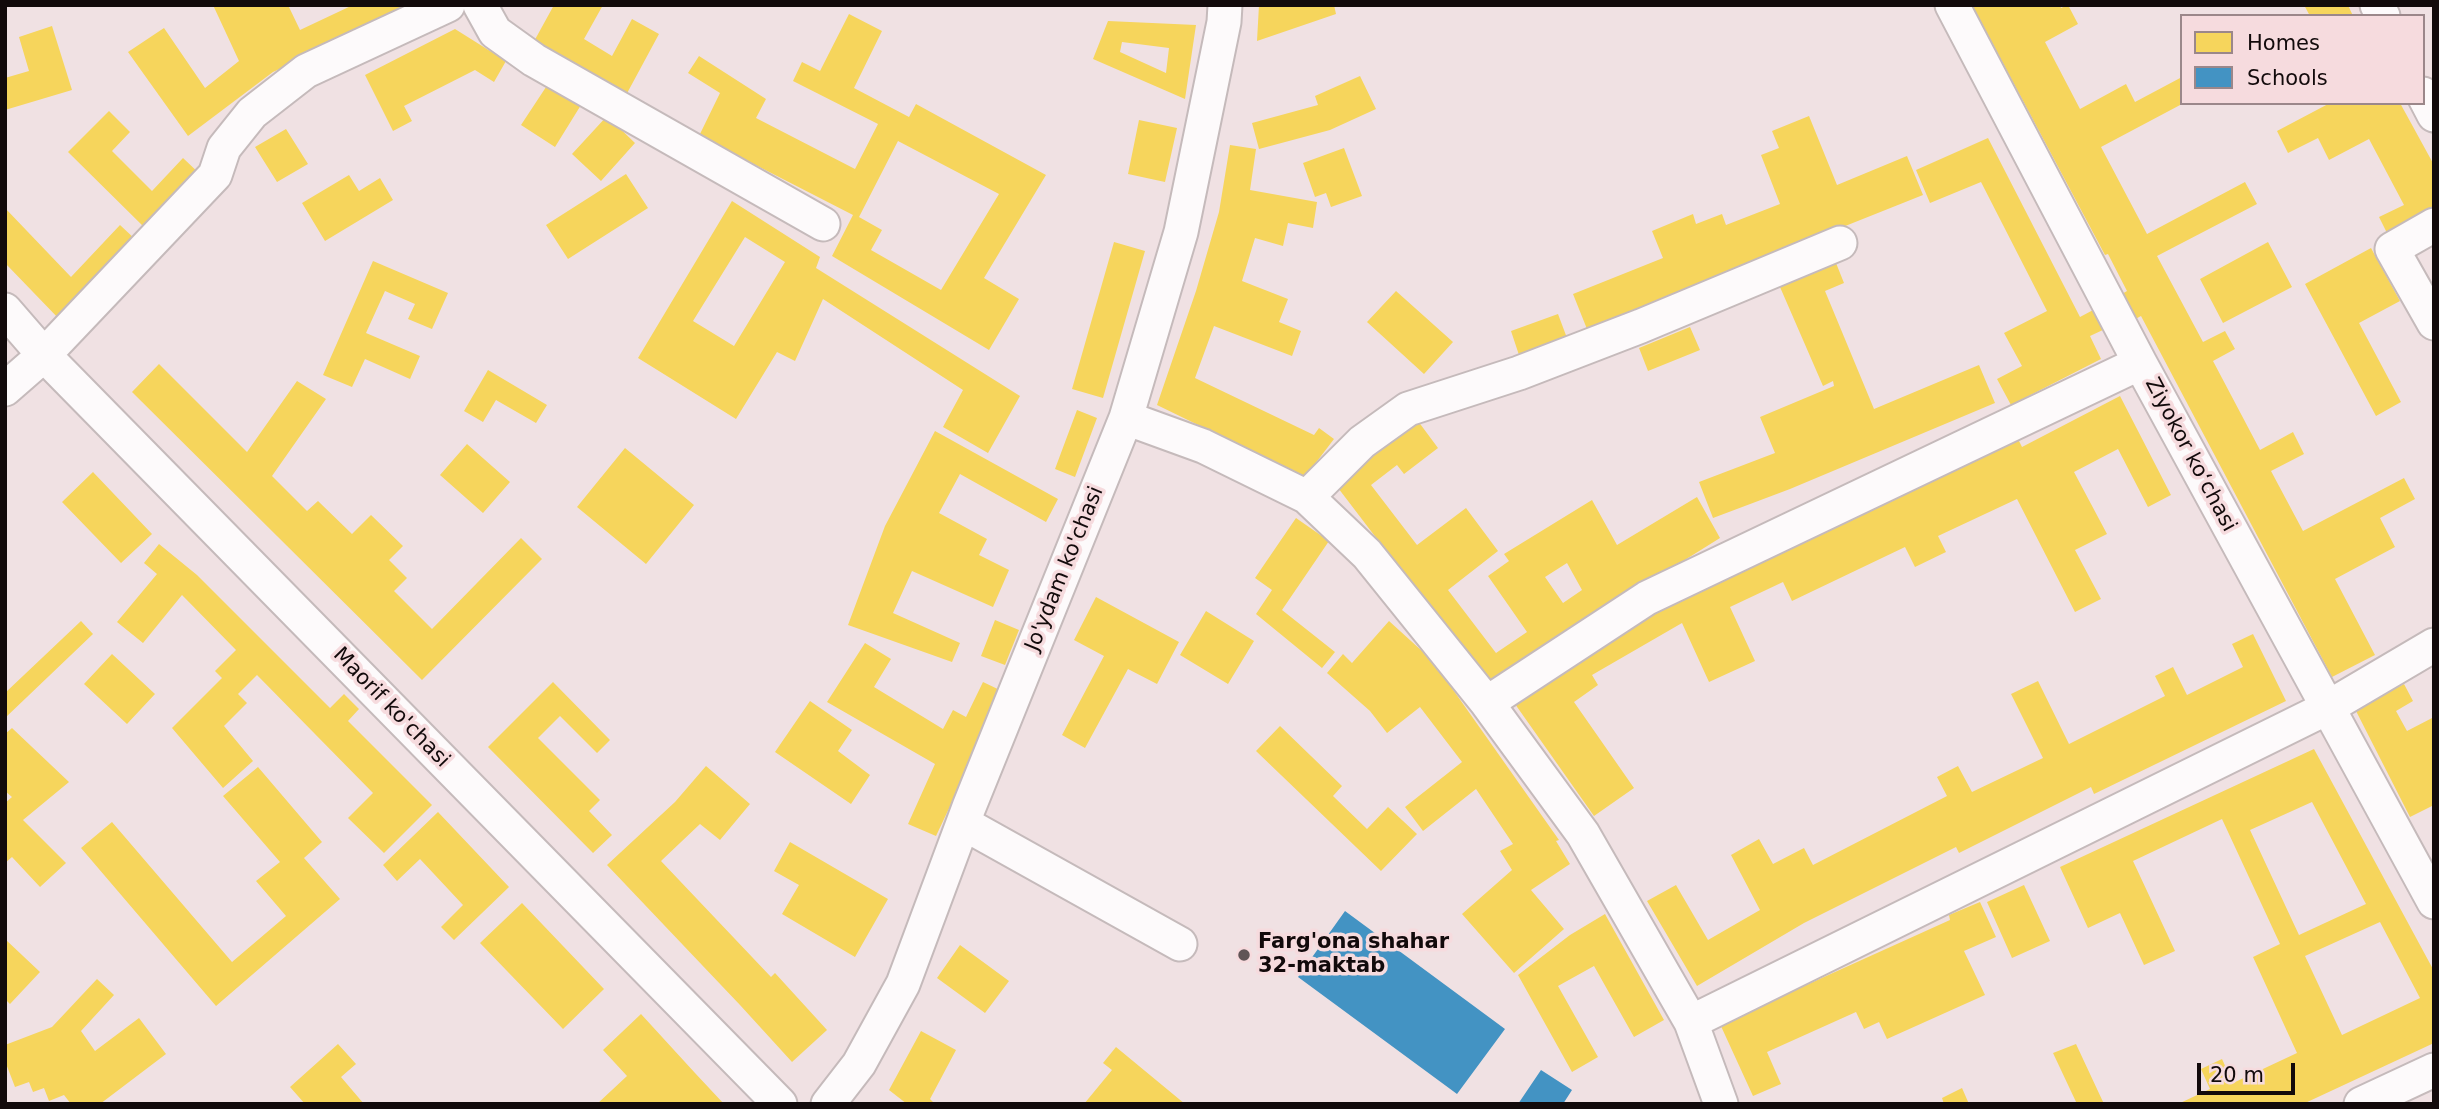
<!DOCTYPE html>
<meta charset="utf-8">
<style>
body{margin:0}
#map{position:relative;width:2439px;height:1109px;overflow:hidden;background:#f0e1e3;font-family:"DejaVu Sans",sans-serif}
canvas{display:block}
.frame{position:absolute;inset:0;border:7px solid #120a0b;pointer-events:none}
.legend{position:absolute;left:2180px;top:14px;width:245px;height:91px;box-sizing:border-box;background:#f6dbde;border:2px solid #9b878a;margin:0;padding:9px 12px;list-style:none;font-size:21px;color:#120a0b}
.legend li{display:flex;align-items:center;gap:14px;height:35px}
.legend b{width:35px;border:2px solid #9b878a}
.scale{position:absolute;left:2197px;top:1063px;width:98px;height:32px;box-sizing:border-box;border:4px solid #120a0b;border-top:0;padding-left:9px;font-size:21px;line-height:24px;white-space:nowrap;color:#120a0b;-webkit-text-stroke:5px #f6dbde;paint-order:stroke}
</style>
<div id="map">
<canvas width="2439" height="1109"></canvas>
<div class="frame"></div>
<ul class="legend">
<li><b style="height:19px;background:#f6d55c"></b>Homes</li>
<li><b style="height:19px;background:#4393c3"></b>Schools</li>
</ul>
<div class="scale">20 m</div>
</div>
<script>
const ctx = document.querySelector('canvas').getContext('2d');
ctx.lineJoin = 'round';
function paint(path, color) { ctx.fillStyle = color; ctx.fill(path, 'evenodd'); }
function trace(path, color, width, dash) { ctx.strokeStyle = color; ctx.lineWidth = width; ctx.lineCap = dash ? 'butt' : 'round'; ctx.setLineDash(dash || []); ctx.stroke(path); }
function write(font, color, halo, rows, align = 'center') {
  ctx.font = font + ' "DejaVu Sans",sans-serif'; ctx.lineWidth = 7; ctx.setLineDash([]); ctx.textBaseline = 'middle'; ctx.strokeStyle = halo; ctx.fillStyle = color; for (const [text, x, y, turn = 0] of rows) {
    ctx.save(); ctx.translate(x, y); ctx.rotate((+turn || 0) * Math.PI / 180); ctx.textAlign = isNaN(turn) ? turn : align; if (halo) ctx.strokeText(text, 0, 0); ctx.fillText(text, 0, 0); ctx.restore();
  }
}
const homes = new Path2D(`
 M213,5H288L300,30L353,5H413L382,22L273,72L188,136L128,52L164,28L205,88L239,61Z
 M554,5H603L584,39L612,56L632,19L659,34L625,97L532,45Z
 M1259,5H1334L1336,14L1257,41Z
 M1972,5H2060L2061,8L2068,5L2078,24L2045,42L2080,109L2126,84L2135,102L2182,77V104L2101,147L2147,234L2245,182L2257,204L2157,256L2203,342L2225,331L2235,349L2213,361L2260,450L2293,432L2304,454L2271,471L2303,531L2404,478L2415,499L2380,518L2395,547L2335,579L2375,655L2332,677L2141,316L2128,323L2115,298L2127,291L2108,254L2105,255Z
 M2304,5H2348L2353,16H2310Z
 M849,14L882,31L854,88L909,117L916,104L1046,175L984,278L1019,299L989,350L832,256L853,215L699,136L720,93L688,73L699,56L766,99L756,118L855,169L878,124L793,81L802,62L820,71ZM898,141L999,194L941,290L871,250L882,230L859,217Z
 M1108,21L1196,25L1185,99L1093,59ZM1122,42L1169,48L1166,73L1120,52Z
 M52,26L72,90L5,110V78L29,71L19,37Z
 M455,29L506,61L494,82L475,70L404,106L412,121L393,131L365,75Z
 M1360,76L1376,109L1330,130L1259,149L1252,123L1318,105L1315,96Z
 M548,84L581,105L555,147L521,125Z
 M2330,103H2400L2434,165V215L2389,237L2379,217L2404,205L2369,139L2329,160L2318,138L2288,153L2277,131Z
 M109,111L130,132L112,151L152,191L183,158L202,176L148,231L68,152Z
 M607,116L635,143L601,181L572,154Z
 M1809,116L1837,185L1907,156L1923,195L1587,329L1573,294L1663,258L1652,231L1693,214L1696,224L1722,214L1726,225L1780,204L1761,155L1779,148L1772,131Z
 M1139,120L1177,128L1165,182L1128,174Z
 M286,129L308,164L277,182L255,147Z
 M1988,138L2080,317L2095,309L2105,329L2090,336L2101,359L2011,405L1997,379L2022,366L2004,333L2047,311L1981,182L1930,203L1916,170Z
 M1230,145L1256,149L1250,190L1317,202L1313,228L1288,223L1283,246L1255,238L1242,281L1288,299L1279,322L1301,331L1292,356L1214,326L1195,378L1314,435L1319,428L1334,439L1305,477L1157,405L1196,291L1219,212Z
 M1344,148L1362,196L1331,207L1326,193L1315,197L1303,163Z
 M626,174L648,208L568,259L546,225Z
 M349,175L359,191L380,178L393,200L325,241L302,203Z
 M732,201L820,257L816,268L1020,396L988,453L943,427L963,390L823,299L795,361L777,352L736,419L638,358ZM745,237L785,262L734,346L693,321Z
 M5,208L71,277L120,225L136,240L61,321L5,263Z
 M1114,242L1145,251L1103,398L1072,389Z
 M2268,242L2292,287L2223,323L2200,279Z
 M2371,248L2400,301L2359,323L2401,402L2376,416L2305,284Z
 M373,261L448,293L432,329L408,319L415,304L385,291L366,333L420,356L410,379L365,359L352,387L323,375Z
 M1836,263L1844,283L1825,291L1874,409L1979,365L1995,403L1790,489L1713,518L1699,482L1775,453L1760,417L1834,386L1833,381L1823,386L1780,287Z
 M1396,291L1453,342L1424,374L1367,322Z
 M1558,314L1570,346L1522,364L1511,331Z
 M1690,327L1700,350L1648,371L1639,348Z
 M159,364L247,452L297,381L326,399L272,476L307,511L318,501L352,534L371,515L403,546L389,560L407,578L394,591L432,629L521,538L542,559L422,680L132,392Z
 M488,370L547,405L536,423L496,400L483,422L464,411Z
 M2120,396L2171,495L2148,507L2118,449L2074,472L2107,534L2075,550L2101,599L2075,612L2017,499L1938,536L1946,552L1915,567L1905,547L1792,601L1783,582L1730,607L1755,661L1709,682L1682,623L1592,675L1598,685L1574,702L1634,788L1594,816L1515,704L1579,658L1672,604L2018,439L2022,447Z
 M1077,410L1097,418L1075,477L1055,469Z
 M1415,417L1438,448L1404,474L1397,465L1371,485L1417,545L1466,508L1498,551L1448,590L1496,653L1527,632L1488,576L1509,561L1504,554L1592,500L1617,545L1697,497L1720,538L1619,601L1490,687L1332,480ZM1567,563L1582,590L1563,603L1545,577Z
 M935,431L1058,499L1046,522L960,474L939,513L987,539L979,555L1009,570L993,607L912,571L893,613L960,643L952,662L848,625L885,526Z
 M467,444L510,482L483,513L440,475Z
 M625,448L694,505L646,564L577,507Z
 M93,472L152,534L121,563L62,502Z
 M1296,518L1329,541L1282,610L1335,652L1322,668L1256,614L1272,590L1255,578Z
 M159,544L197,575L330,708L344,694L359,709L348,721L432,805L384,853L348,818L373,793L257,675L238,694L247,703L224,726L253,761L223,788L172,728L222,678L215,671L236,650L182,595L143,643L117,622L157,574L144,563Z
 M1096,597L1179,642L1157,684L1128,669L1085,748L1062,735L1104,656L1074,640Z
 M1206,611L1254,641L1228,684L1180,655Z
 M995,620L1019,630L1005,665L981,656Z
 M81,621L93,634L5,718V693Z
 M1389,621L1422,651L1449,684L1559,840L1556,841L1570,864L1531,890L1564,929L1514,973L1462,914L1512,870L1500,851L1513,844L1476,789L1423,831L1405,807L1462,762L1420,707L1387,733L1370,711L1327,673L1343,654L1352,663Z
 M2253,634L2286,701L2094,794L2091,787L1959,853L1956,847L1804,923L1697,986L1647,901L1676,885L1708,940L1760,910L1731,855L1759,839L1773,864L1804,848L1813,865L1947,796L1937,777L1958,766L1972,792L2043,758L2011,694L2038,681L2069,744L2165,696L2155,676L2173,667L2187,695L2243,667L2232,644Z
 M865,643L891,659L874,687L943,729L953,710L966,717L983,682L1004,692L936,836L908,824L935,764L827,702Z
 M112,654L155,694L127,724L84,684Z
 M553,682L610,740L597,753L560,716L538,738L600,800L589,811L612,835L593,853L488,747Z
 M2404,684L2413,701L2396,711L2407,731L2434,717V805L2410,817L2355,709Z
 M810,701L852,730L838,751L870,775L851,804L775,752Z
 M1280,726L1342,786L1333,796L1367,829L1388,807L1417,834L1381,871L1256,751Z
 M12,728L69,782L23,820L66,863L40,887L12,857L5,863V803L12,797L5,791V734Z
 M2314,749L2434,971V1043L2303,1104H2178L2210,1089L2201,1069L2222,1059L2233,1083L2297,1053L2253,957L2280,944L2222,819L2133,861L2175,951L2144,965L2120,913L2088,928L2060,867ZM2312,802L2366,904L2299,935L2250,830ZM2380,922L2420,998L2342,1035L2305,956Z
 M706,766L750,804L720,840L700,824L661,861L771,977L775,973L827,1030L792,1062L740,1005L607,865L675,802Z
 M258,767L322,842L304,858L340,899L216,1006L81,848L112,822L232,962L286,916L256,881L280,862L223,796Z
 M438,812L509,887L454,940L441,927L463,905L420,859L397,881L383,865Z
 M790,842L888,899L855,957L782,914L799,885L774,871Z
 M2024,885L2050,941L2012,958L1987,902Z
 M1980,902L1996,937L1964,951L1985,995L1887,1039L1879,1022L1864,1029L1856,1012L1767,1052L1781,1084L1753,1096L1720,1024L1950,920L1949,915Z
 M522,903L604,989L563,1029L480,943Z
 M1605,914L1664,1020L1634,1037L1594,966L1558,986L1598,1057L1572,1072L1518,975L1570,935Z
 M5,939L40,972L10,1004L5,999Z
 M960,945L1009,981L985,1013L937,978Z
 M97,979L114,995L81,1031L95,1051L139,1018L166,1054L100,1104H71L64,1095L49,1101L44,1088L33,1092L29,1082L15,1087L5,1061V1045L52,1027Z
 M641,1014L695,1073L724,1104H597L627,1076L603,1050Z
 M921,1031L956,1050L930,1099L935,1104H907L889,1090Z
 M338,1044L356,1064L341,1077L364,1104H305L290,1087Z
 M2076,1044L2104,1104H2077L2053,1053Z
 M1116,1047L1185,1104H1084L1112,1070L1103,1063Z
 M1962,1088L1969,1104H1944L1942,1098Z`);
const schools = new Path2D(`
 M1345,911L1505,1029L1457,1094L1298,977Z
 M1541,1070L1572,1090L1563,1104H1518Z`);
const minor = new Path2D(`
 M480,5L495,32L534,60L823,224
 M1952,5L2140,363L2434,902
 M2377,5L2383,16
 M2423,94L2434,115
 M2434,225L2392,249L2434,323
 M5,310L44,355L780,1104
 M5,389L44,355L215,175L224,148L252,113L306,71L448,5
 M1126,418L1203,446L1307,497L1367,554L1487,703
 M1307,497L1362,442L1408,409L1519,373L1641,326L1840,243
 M963,823L1180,944
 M1691,1022L1583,834L1487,703L1647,598L2140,363
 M828,1104L859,1064L903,984L969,807L1126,418L1181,232L1224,22L1225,5
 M1721,1104L1691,1022L2327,708L2434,645
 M2361,1104L2434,1070`);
const markers = [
 [1244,955,7,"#605557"]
];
const streetNames = [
 ["Ziyokor koʻchasi",2190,455,62],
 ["Jo'ydam ko'chasi",1065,569,-68],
 ["Maorif ko'chasi",391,708,46]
];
const poiNames = [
 ["Farg'ona shahar",1258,943],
 ["32-maktab",1258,967]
];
paint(homes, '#f6d55c');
paint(schools, '#4393c3');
trace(minor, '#c5babb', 37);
trace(minor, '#fdfafb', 33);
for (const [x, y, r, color] of markers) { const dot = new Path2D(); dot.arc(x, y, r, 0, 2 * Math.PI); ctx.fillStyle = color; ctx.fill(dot); trace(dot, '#f6dbde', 2.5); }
write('21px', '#120a0b', '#f6dbde', streetNames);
write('bold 21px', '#120a0b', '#f6dbde', poiNames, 'left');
</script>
